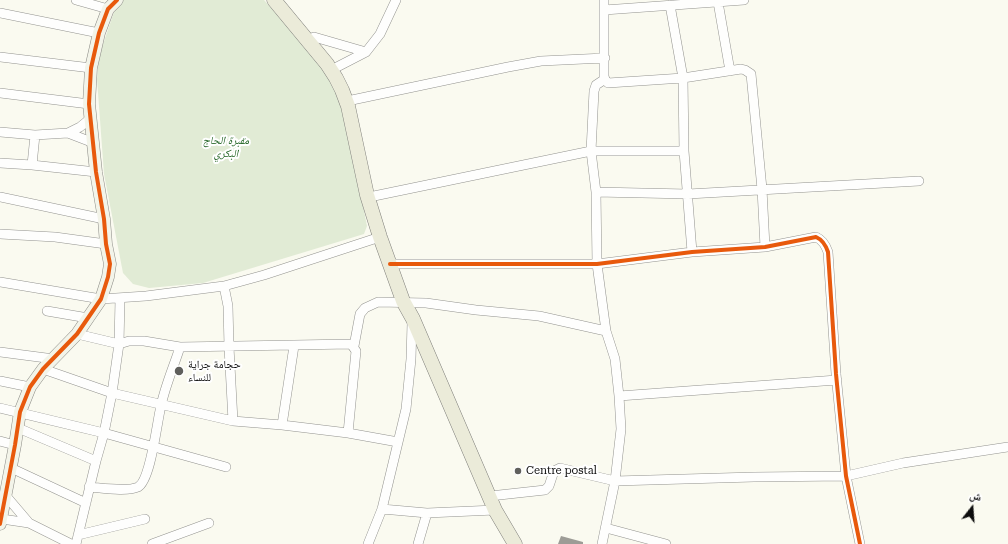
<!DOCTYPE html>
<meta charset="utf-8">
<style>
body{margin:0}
#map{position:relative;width:1008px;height:544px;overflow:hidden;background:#fafaf0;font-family:"Roboto Serif","Noto Naskh Arabic",serif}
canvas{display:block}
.north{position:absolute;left:952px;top:488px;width:40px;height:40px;-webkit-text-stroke:3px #fff;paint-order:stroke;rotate:17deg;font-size:11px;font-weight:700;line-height:16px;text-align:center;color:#0c0c0c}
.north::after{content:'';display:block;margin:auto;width:14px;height:18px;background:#0c0c0c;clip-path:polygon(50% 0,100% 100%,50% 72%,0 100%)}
</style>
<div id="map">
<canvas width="1008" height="544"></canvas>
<div class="north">ش</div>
</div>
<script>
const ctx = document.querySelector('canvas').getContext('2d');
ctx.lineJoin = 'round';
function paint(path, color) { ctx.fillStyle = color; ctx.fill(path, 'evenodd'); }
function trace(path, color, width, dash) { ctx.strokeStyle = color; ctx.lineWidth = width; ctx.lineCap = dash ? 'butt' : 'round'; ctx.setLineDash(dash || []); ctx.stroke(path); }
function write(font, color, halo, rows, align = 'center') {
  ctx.font = font + ' "Roboto Serif","Noto Naskh Arabic",serif'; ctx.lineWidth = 4; ctx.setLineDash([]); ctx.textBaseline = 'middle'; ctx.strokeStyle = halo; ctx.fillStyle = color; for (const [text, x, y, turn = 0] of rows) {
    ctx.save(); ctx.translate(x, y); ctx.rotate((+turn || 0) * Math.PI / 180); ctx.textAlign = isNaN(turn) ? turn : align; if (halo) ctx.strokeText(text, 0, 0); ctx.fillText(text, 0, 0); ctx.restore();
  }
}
const cemetery = new Path2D(`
 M121,0H264L327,69L342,101L367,226L364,234L203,283L149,288L133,284L123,273L104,174L97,79L99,56L115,9Z`);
const building = new Path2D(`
 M561,536L583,542V544H558Z`);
const street = new Path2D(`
 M76,0L108,9
 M604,0V76L605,80L608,83L683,78L741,69L745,70L751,74L762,189L765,247
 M718,2L730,71
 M670,5L683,78L684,151L692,252
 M604,10L744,0
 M0,13L99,33
 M314,37L366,52
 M0,57L91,68
 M337,67L366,52L380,34L396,0
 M0,93L89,104
 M352,100L508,67L541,61L605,58
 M0,132L35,135L68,133L94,143
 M68,133L80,127L91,118
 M0,163L32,165L96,172
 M32,165L35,135
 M596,192L688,194L919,181
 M374,196L591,151H684
 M0,197L104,219
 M0,234L55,237L106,244
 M390,264H597L692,252L765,247L816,237C823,240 826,246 828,252L836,374L846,476L860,544
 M0,282L101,299L146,296L224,286L264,275L380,237
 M224,286L228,306L229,347L233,421
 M47,311L88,318
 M77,334L119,344L129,341H144L180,347L351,344L356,351L348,433
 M354,346L360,314L365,308L378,302L426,303L476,310L539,316L606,331
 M0,352L54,359
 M43,369L112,393L233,421L282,425L348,433L398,442
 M0,381L30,387
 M619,396L837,380
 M0,408L104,433L226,467
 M282,425L294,346
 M18,428L96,461
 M0,441L15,445
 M11,468L86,503
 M89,487C102,488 127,492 138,487C151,480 157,421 161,406C165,386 174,366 180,347
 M6,496L29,523
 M490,496L545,490L549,486L554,471L560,468L615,481L754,477L846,476L903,463L1008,447
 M382,509L427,513L495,510
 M2,519L29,523L71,544
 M606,528L666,544
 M78,535L145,519
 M76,544L96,461L104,433L112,393L119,344L120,299
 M152,544L209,523
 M368,544L382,509L406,409L411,359L412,323
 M418,544L427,513
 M602,544L615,481L621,429L619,396L615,359L606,331L597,264L596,192L591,151L594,91L596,85L605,79`);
const secondary = new Path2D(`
 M0,524L15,445L20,412L30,387L43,369L77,334L101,299L108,277L110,264L106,244L104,219L96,172L89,104L91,68L99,33L108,9L117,0`);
const primary = new Path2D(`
 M274,0L327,64L336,78L342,90L348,106L367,195L380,237L403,301L413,319L495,510L515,544`);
const cycleway = new Path2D(`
 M390,264H597L692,252L765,247L816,237C823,240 826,246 828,252L836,374L846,476L860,544
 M0,524L15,445L20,412L30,387L43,369L77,334L101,299L108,277L110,264L106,244L104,219L96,172L89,104L91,68L99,33L108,9L117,0`);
const markers = [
 [179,371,5,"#5f5f5c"],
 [518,471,4,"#5f5f5c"]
];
const parkNames = [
 ["مقبرة الحاج",226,141],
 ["البكري",226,154]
];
const poiNames = [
 ["حجامة جراية",188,365],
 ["للنساء",188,378],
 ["Centre postal",526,471]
];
paint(cemetery, '#e1ebd5');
paint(building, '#9d9c96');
trace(street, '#93938f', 10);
trace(secondary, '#8a8a85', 13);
trace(primary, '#80807c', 15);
trace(street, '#fefefd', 9);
trace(secondary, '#f3f4e9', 12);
trace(primary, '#ebebd9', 14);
trace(cycleway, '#e8590c', 4);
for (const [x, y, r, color] of markers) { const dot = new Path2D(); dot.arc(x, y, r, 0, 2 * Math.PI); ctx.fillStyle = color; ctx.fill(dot); trace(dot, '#fff', 1.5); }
write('italic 11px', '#1f6221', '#fff', parkNames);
write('11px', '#0c0c0c', '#fff', poiNames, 'left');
</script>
